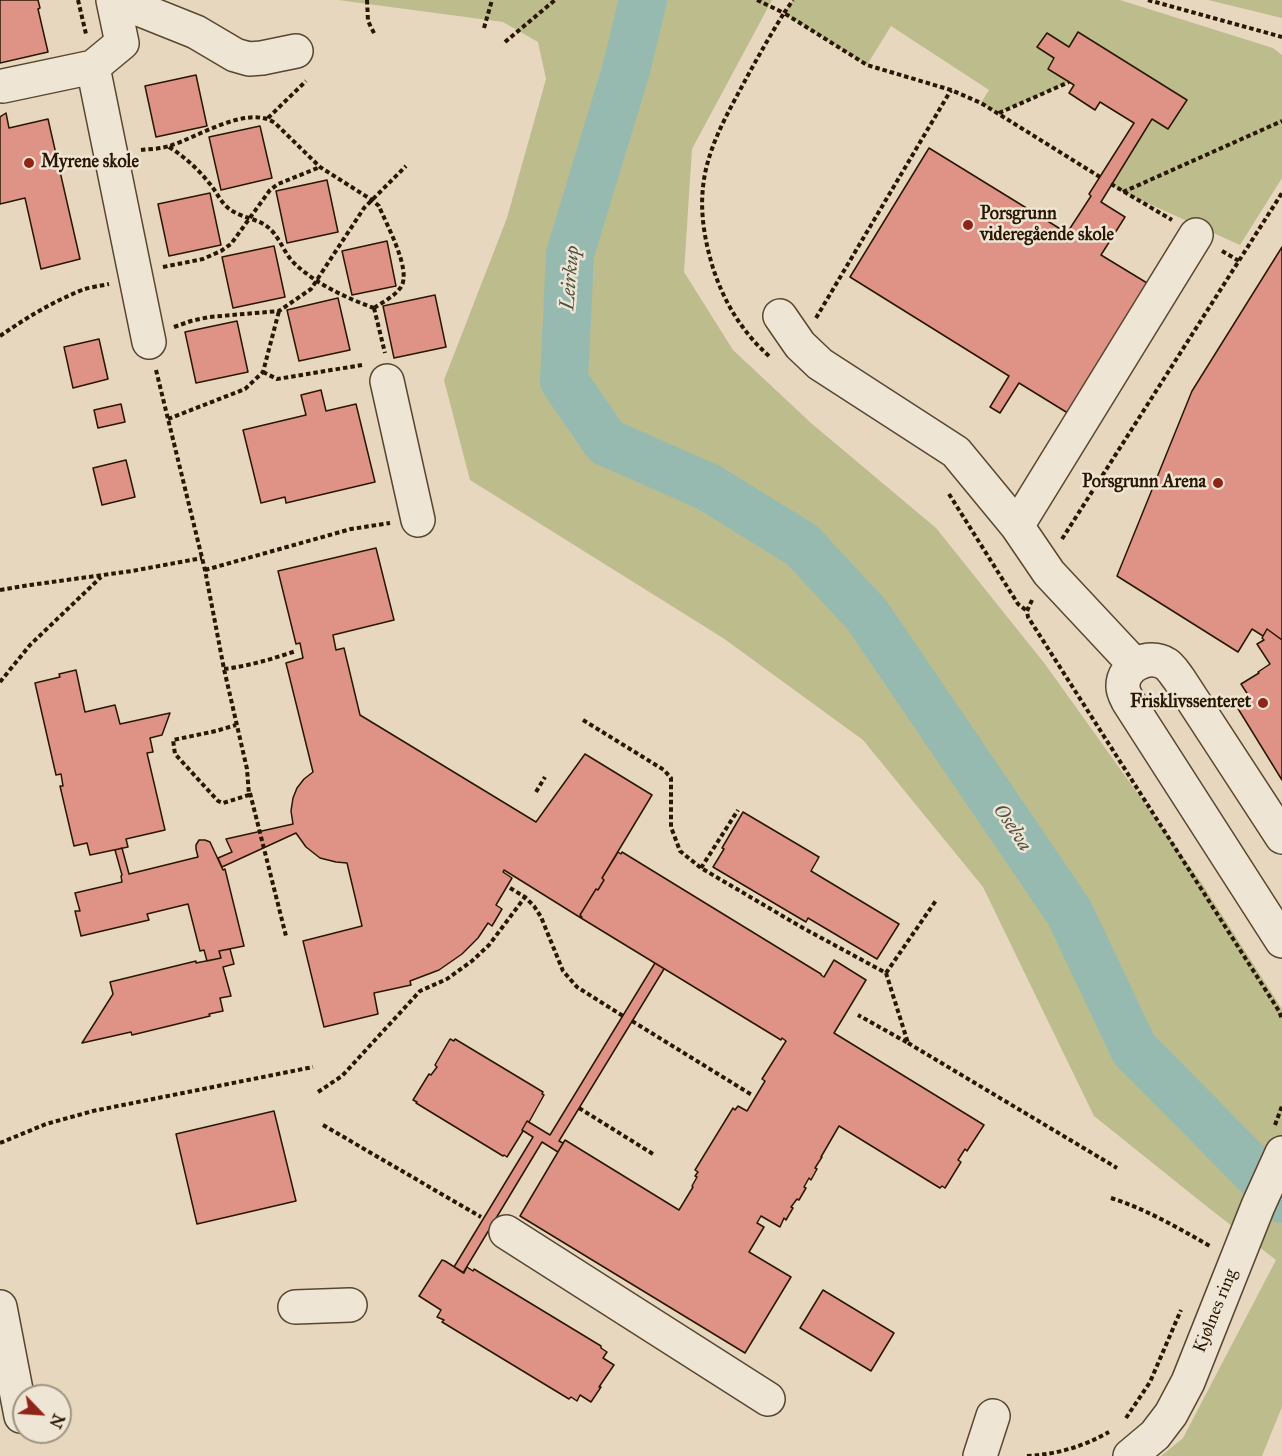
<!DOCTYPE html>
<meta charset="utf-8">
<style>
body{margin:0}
#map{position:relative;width:1282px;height:1456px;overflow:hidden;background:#e7d7bf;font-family:"IM FELL Great Primer",serif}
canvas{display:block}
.north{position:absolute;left:12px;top:1384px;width:60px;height:60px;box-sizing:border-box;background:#efe5d5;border:2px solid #a09380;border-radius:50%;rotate:115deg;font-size:16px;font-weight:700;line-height:24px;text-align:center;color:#291700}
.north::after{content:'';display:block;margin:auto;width:21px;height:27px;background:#8f2418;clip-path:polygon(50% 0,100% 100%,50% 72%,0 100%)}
</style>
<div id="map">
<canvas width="1282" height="1456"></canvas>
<div class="north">N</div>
</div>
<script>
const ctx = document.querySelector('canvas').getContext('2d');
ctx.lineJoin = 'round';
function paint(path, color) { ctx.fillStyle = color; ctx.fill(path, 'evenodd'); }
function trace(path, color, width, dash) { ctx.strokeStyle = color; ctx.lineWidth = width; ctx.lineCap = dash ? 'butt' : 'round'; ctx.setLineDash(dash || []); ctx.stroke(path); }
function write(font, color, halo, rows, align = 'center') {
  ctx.font = font + ' "IM FELL Great Primer",serif'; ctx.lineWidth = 5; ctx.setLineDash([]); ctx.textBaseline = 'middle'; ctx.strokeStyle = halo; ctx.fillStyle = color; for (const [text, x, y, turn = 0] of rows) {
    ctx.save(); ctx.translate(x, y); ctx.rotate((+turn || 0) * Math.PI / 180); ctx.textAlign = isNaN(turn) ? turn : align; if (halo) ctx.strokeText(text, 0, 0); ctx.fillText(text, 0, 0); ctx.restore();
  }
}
const green = new Path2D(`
 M338,0H772L692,149L684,272L733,350L811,423L936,528L1045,664L1201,882L1282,1009V1407L1262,1456H1161L1183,1438L1276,1260L1210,1209L1094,1116L983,887L863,740L723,638L470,480L444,380L507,218L546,79L538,42L503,22Z
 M793,0H1120L1273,48L1282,55V178L1240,245L1123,192L1111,184L1152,119L1069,47L1047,33L1037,47L1054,58L1048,69L1069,82L998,113L981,103L989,90L891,26L867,65L784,13Z
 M1208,0H1282V18Z`);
const river = new Path2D(`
 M643,0L626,70L570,254L564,381L606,442L708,487L802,545L867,615L1069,912L1134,1049L1282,1199`);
const building = new Path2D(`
 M0,0H38L40,8L38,9L48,52L0,63Z
 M1078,32L1187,100L1168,129L1152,119L1101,202L1125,217L1101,255L1152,286L1071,415L1019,383L1000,413L990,407L1009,376L850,277L929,148L1067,233L1091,196L1089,194L1134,123L1100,102L1095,110L1069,93L1074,85L1048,69L1054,58L1037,47L1047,33L1069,47Z
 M196,75L207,126L156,137L145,86Z
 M6,113L9,128L48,119L80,259L41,269L25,198L0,204V117Z
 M260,126L272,178L221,190L209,137Z
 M327,180L338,232L287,243L276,191Z
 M210,193L221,245L169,256L158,204Z
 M387,241L396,286L352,295L342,251Z
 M274,246L285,297L233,308L222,257Z
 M1282,247V640L1267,629L1263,636L1252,629L1238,652L1117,576L1192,391Z
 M435,295L446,347L394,358L383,306Z
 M338,298L350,350L299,361L287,310Z
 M237,321L248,372L196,383L185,332Z
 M99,339L108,379L73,388L64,347Z
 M321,390L326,411L356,404L375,482L286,503L285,497L261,503L243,430L306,415L301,395Z
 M121,404L125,422L98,428L94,410Z
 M126,460L135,497L102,505L93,468Z
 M376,548L394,620L333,635L336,650L344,648L360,715L536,822L585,754L652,795L602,878L604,880L598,890L596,889L580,915L582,917L581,918L504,870L503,872L512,878L496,905L502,909L492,926L488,923L478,938L462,954L439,970L410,981L411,985L374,993L378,1014L324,1027L303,941L362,926L347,863L336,862L320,858L306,847L296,833L222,867L218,858L232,852L226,839L293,824L291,811L293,798L297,788L304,779L313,772L286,663L303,658L300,643L296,644L278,571Z
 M1267,629L1282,640V780L1237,707L1250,698L1241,684L1259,673L1258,672L1270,664L1257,644L1264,640L1262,638Z
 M76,670L85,712L115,705L120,724L170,713L162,735L150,738L153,752L147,753L165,830L126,839L128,847L90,855L87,843L74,846L60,786H63L61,774L56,775L35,683L60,677L59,674Z
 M743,812L819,857L811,871L899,924L877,959L808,918L806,922L713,867L724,849L722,848Z
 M199,840H205L210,842L223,870L225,869L244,946L219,951L221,958L207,961L204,950L200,951L188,904L147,914L149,920L81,936L75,911H80L75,893L122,882L121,876L122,875L115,850L122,848L129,874L198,857L196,849V845Z
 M618,852L621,854L622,852L821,974V975L824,977L834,960L866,980L834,1033L984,1125L967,1151L965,1149L958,1160L961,1162L945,1188L942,1186L940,1188L839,1126L821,1157H822L815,1168L817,1169L811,1180L809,1178L804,1187L806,1188L799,1200L797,1199L791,1207L793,1208L786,1220L784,1218L780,1227L761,1216L757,1223L764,1227L749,1252L791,1277L745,1353L520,1216L565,1140L679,1210L693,1187L692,1186L697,1177L695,1176L698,1172L695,1170L733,1108L735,1110L738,1106L747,1111L765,1081L762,1079L786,1041L782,1038L781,1040L581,918L582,917L580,915L596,889L598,890L604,880L602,878Z
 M230,949L234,964L223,967L231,996L220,998L223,1011L209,1014L210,1016L132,1035L131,1032L82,1043L113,994L110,982L196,961V963L221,958L219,951Z
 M655,963L664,969L559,1141L563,1143L558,1152L542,1142L463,1273L454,1267L533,1137L522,1130L527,1121L550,1135Z
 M450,1039L454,1041L455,1039L543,1092L542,1094L544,1095L529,1122L527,1121L522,1130L523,1131L507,1157L504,1155L503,1156L416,1103L417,1102L413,1100L429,1074L431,1075L437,1067L435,1065Z
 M274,1111L296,1201L197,1224L176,1134Z
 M442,1260L445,1261L464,1273L467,1267L473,1271L474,1269L601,1346V1348L607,1352L603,1358L614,1365L599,1387H601L591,1402L580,1395L577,1401L571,1397L569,1399L442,1322L444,1320L437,1317L441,1310L419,1296Z
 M823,1290L894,1333L871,1371L800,1328Z`);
const path = new Path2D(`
 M78,0L86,34
 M367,0L368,21L375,35
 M757,0L784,13L793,0
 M1148,0L1282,37
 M484,28L492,0
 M505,42L555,0
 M999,113L1069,82
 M268,118L306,81
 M169,147C185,157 198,169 210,184C216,191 219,199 226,206C239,219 258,217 270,229C280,238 284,253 294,263C316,284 346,298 374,308
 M141,150C150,149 160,149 169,146C197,138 247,104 275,123L320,167L372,200L379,206C386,224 412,270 401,287C395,296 383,302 374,308
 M1111,184L1172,220
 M1123,192L1282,121
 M1222,251L1239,261
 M163,267L203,259L221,251L231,244L270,190L278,184L320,167
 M374,308L385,353
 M816,318L951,90
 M174,327L191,321L209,317L279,311L311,289L364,208L406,166
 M0,336C26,318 52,302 82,290C90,287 100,286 109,284
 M769,356C742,332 724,302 713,268C705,242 700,214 703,187C707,147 729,111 747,77C759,55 771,34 784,13L867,65L951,90L981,103L1100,177
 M156,370L205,570L224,669L247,769L249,795L223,803L218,801L175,754L173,740L216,731L236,725
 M263,372L277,379L362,365
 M168,419L245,389L263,372L279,311
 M949,494L1018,604L1027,611
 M1062,539L1282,193
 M205,570L351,529L390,523
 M0,590L30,585L132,571L202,558
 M1032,600L1027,611L1028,617L1279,1011L1282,1019
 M224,669C249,666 272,659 296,651
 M0,682L30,645L101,577
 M583,720L664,770L671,778V827L680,851L701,868L803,928L886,973L908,1043L858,1015
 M536,792L545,777
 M250,793L286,936
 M701,868L738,810
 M510,888L525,897L534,906L541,917L563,971L577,987L623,1016
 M886,973L937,899
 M632,1021L752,1095
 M908,1043L1117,1168
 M318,1092L342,1076L420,991L447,979L472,961L489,945L525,897
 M579,1108L653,1154
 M323,1125L481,1217
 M1275,1125L1282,1106
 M0,1143L46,1124L93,1111L313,1067
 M1111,1198C1146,1209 1178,1228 1210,1246
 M1126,1418L1150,1382L1181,1310
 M1027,1456C1058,1454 1082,1447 1109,1432`);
const minor = new Path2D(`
 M116,0L196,32L235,55L249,59L262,58L296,51
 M93,67L149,342
 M3,86L93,67L122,43L113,0
 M780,316L800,345L820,364L956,452L1017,526L1049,573L1135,665
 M387,381L418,520
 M1017,526L1196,235
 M1282,837L1179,679C1175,674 1171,667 1166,664C1149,653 1122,666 1123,687C1123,692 1126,697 1128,701L1282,941
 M506,1232L768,1399
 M0,1307L21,1416
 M295,1307L350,1305
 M980,1456L993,1416
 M1130,1456L1155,1435L1171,1414L1188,1382L1258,1206L1282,1153`);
const markers = [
 [29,163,6,"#8f2418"],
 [968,225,6,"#8f2418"],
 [1218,483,6,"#8f2418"],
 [1263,703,6,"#8f2418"]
];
const poiNames = [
 ["Myrene skole",41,163],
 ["Porsgrunn",980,215],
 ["videregående skole",980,236],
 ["Porsgrunn Arena",1206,483,"right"],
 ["Frisklivssenteret",1251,703,"right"]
];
const streetNames = [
 ["Kjølnes ring",1216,1311,-68]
];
const waterNames = [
 ["Leirkup",571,278,-85],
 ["Oselva",1012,828,56]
];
paint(green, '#bdbc8d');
trace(river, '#97bab0', 48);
paint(building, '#de9386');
trace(building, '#291700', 1.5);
trace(minor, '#584730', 36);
trace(path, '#291700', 4, [4.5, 3]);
trace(minor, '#efe5d5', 33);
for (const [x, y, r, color] of markers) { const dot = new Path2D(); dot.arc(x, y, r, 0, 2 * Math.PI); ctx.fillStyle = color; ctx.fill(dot); trace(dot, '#efe5d5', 2); }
write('bold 18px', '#291700', '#efe5d5', poiNames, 'left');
write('18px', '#291700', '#efe5d5', streetNames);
write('italic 20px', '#50503e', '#efe5d5', waterNames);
</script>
